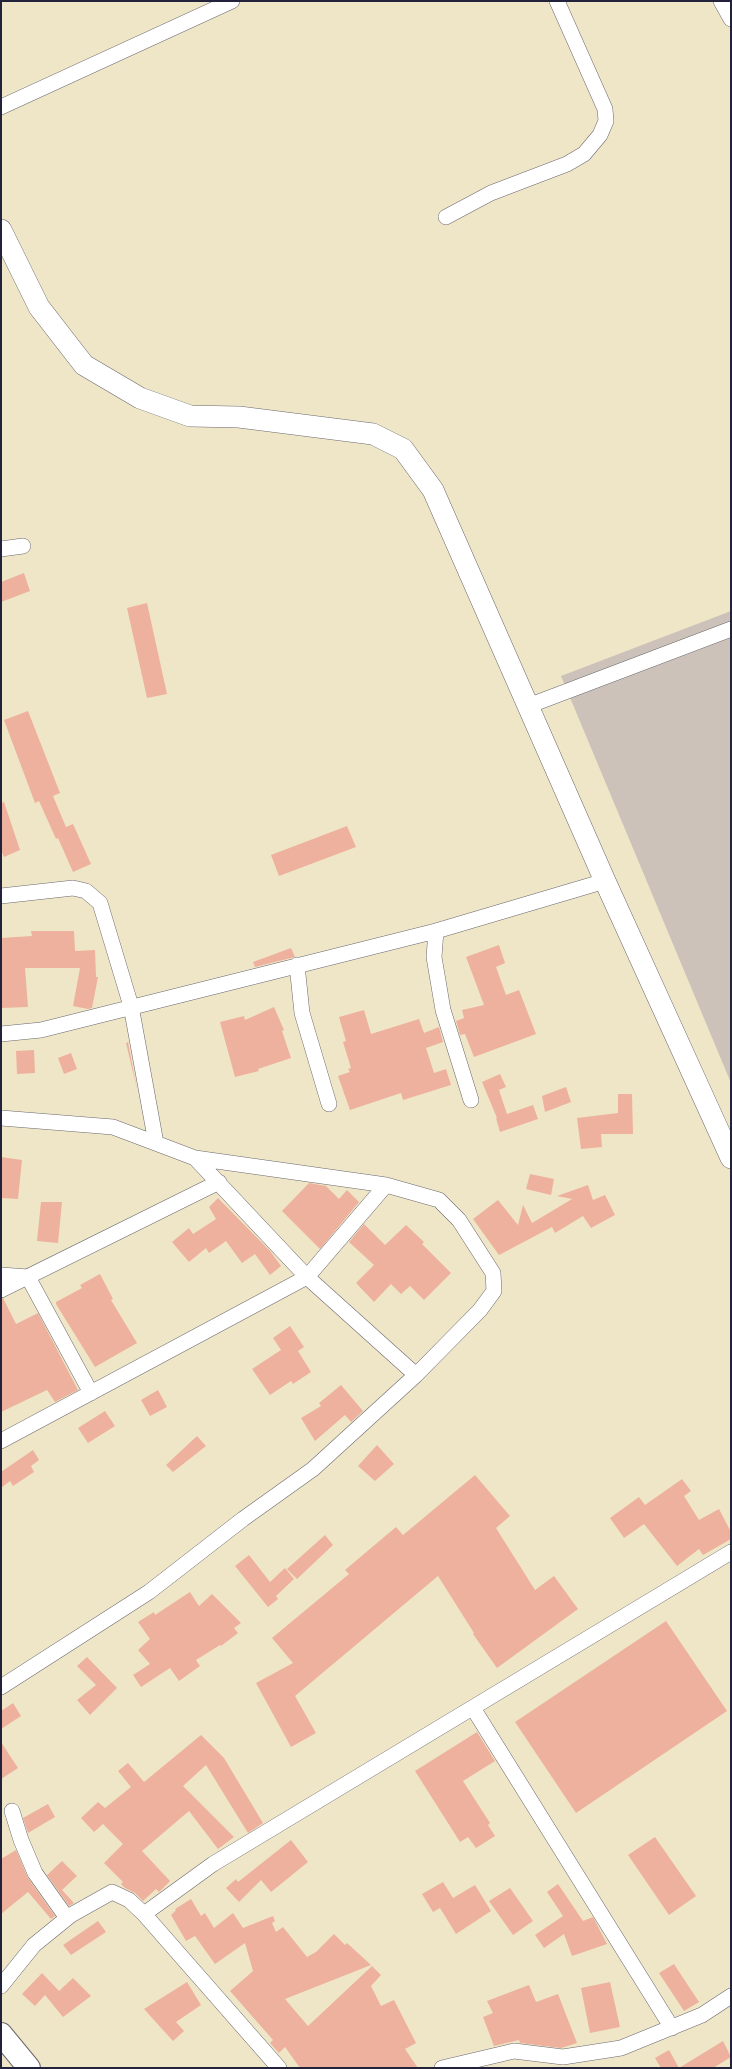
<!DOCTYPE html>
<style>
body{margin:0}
#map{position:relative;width:732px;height:2069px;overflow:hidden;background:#efe6c8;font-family:"Comic Neue",sans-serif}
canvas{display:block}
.frame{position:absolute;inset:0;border:2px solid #22223b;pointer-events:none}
</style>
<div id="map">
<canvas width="732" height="2069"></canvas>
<div class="frame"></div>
</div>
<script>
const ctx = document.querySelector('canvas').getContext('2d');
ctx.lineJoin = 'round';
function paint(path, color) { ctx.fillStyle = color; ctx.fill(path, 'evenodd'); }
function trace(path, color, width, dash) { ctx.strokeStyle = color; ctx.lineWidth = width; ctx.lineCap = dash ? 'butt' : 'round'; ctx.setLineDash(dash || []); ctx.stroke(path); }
const industrial = new Path2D(`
 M731,611V1083L561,676Z`);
const building = new Path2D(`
 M24,573L30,591L1,602V582Z
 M147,603L167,694L147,698L127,608Z
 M28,711L60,793L53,796L66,827L73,824L91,864L73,872L58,838L56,839L39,801L35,803L4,720Z
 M4,802L20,850L4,857L1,850V803Z
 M347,826L356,847L279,876L271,855Z
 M31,931H74L75,951L95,950L96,977H98L92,1008L88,1009L73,1006L80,968H25L28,1007L1,1008V938L32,936Z
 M499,945L505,963L496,967L506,995L519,990L536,1034L474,1057L465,1034L460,1035L456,1021L464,1018L462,1010L484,1005L466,957Z
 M291,948L295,957L255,967L253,962Z
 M274,1007L284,1030L282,1031L291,1058L258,1069L259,1071L235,1077L220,1022L244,1016L245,1020Z
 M364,1010L371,1034L419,1019L424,1033L439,1027L443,1042L426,1048L434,1073L446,1069L451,1085L403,1100L401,1093L350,1110L338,1076L350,1072L348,1069L351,1068L343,1042L346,1041L339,1017Z
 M128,1042L137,1089L126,1043Z
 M34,1050L35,1073L17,1074L16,1051Z
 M71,1053L77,1069L64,1074L58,1058Z
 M500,1074L506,1087L499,1090L507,1114L533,1105L538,1119L500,1132L496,1118H497L482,1082Z
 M566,1087L571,1102L545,1112L542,1096Z
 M618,1094H632L633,1134H601L602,1147L581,1149L577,1118L618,1113Z
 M1,1157L22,1160L18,1199L1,1198Z
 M530,1174L554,1179L551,1195L526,1189Z
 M309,1183L326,1186L339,1199L347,1190L359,1202L320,1249L282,1211Z
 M588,1185L593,1200L605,1195L615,1215L591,1228L583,1216L555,1233L552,1227L499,1255L473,1219L498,1200L518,1225L523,1205L532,1223L572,1199L557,1196Z
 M218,1198L270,1251L281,1266L270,1275L255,1254L242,1263L226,1241L209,1253L206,1248L189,1262L172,1242L189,1228L193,1234L216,1219L209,1207Z
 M41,1202H62L58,1243L37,1241Z
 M364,1224L385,1245L406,1225L424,1242L422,1244L451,1273L424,1300L410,1286L401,1294L391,1284L374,1302L356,1283L374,1265L349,1242Z
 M100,1274L113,1299L111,1300L137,1343L95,1367L56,1304V1302L82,1288L80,1285Z
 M3,1298L16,1324L38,1313L78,1390L55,1402L47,1390L1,1412V1299Z
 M290,1326L304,1347L298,1351L311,1372L293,1384L291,1381L270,1395L252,1369L281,1350L273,1338Z
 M341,1385L363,1411L351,1422L345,1415L315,1441L301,1418L321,1406L319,1403Z
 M158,1390L167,1407L150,1416L141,1400Z
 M105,1411L115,1426L88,1443L78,1428Z
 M197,1436L206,1446L173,1472L166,1465Z
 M377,1445L394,1464L375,1481L358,1466Z
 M33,1450L39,1460L31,1466L34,1472L13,1486L10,1481L1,1488V1472Z
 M475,1475L510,1516L496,1528L535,1590L554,1576L578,1609L497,1668L473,1634L474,1633L438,1576L295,1696L316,1733L291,1747L256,1683L293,1663L272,1638L349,1574L345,1570L396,1527L403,1535Z
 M682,1479L691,1491L684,1496L699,1520L719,1509L731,1532V1539L703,1555L699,1549L677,1566L644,1524L624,1538L610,1518L639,1497L645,1505Z
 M325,1535L333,1545L297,1579L287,1569Z
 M249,1555L270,1582L285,1568L294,1579L276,1596L278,1599L268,1607L235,1566Z
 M190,1592L199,1606L212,1594L241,1623L234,1628L238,1633L221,1646L220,1645L196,1660L200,1666L179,1681L170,1668L141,1687L133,1675L150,1664L138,1650L150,1639L138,1622L154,1612L155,1615Z
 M666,1621L727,1711L576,1813L515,1722Z
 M87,1657L117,1688L90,1715L77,1700L96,1685L77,1666Z
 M13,1703L21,1716L1,1729V1711Z
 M477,1732L495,1761L463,1781L490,1823L488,1825L495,1836L476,1848L468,1837L460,1842L415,1771Z
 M201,1735L224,1758L263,1823L248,1833L206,1765L183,1786L234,1837L218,1849L189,1811L142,1851L170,1881L159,1892L156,1889L143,1901L135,1893L125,1888L121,1884L123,1882L104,1863L123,1844L103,1824L94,1832L81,1818L98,1802L105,1808L131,1787L118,1771L128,1763L144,1782Z
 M1,1742L18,1768L1,1779Z
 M48,1804L55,1817L28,1833L23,1818Z
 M655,1837L696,1896L669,1915L628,1855Z
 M291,1840L308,1862L271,1892L261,1880L239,1902L226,1888L236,1879L238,1882Z
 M16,1850L28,1878L55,1916L51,1919L28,1892L1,1914V1859Z
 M62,1861L77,1876L62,1890L74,1903L69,1906L47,1875Z
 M443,1882L453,1898L475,1885L491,1911L456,1934L440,1908L433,1912L422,1894Z
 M558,1884L583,1921L593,1917L607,1944L572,1956L564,1934L544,1948L535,1935L563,1916L547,1892Z
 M510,1888L533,1921L513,1935L489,1901Z
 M191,1899L201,1916L205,1913L214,1928L233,1913L243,1928L273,1916L275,1921L272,1923L276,1932L283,1927L307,1957L316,1952L334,1934L345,1945L347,1943L371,1965L285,1999L308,2026L372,1966L381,1975L371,1986L381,2006L394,2000L416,2043L405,2049L418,2068H300L285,2047L279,2053L270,2043L273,2040L230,1991L253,1971L245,1943L215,1964L195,1936L186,1941L171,1915L176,1910L175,1909Z
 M98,1921L106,1932L71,1955L63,1945Z
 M674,1964L699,2002L684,2011L659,1973Z
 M42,1973L59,1991L73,1978L91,1996L63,2017L45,1995L35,2006L22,1994Z
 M187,1982L201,2005L176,2022L184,2031L173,2041L144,2009Z
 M610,1982L620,2027L590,2033L581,1988Z
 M529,1985L536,2002L558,1994L577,2043L561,2048L520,2043L519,2040L494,2046L483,2017L493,2013L487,2001Z
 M723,2041L731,2057L713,2068H679Z
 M669,2050L679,2068H661L655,2058Z`);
const street = new Path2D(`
 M721,1L731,19
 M1,107L232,1
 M446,217L491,193L567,164L584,154L600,135L606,121L605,109L557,1
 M1,549L23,546
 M528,706L731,629
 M1,896L73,888L86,891L100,903L131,1006L156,1143
 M436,931L434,957L443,1010L471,1100
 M297,965L302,1013L329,1104
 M1,1034L41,1030L436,931L605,881
 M1,1118L113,1127L195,1158L386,1185L439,1200L459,1220L493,1273L494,1291L480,1310L416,1375L313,1469L243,1519L149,1592L1,1687
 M195,1158L307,1277L416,1375
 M1,1275L28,1277L91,1393
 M1,1290L219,1182
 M1,1441L307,1277L386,1185
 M473,1708L672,2028
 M12,1811L21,1840L35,1873L67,1918
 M144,1914L213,1864L731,1552
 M1,1986L34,1945L71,1915L112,1892L129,1900L144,1914L279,2068
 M442,2068L514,2051L563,2057L621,2048L702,2015L731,1996`);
const secondary = new Path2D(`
 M1,230L39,307L84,365L140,398L190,416L239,417L373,434L403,449L433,490L605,881L731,1158`);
const primary = new Path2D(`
 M1,2034L29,2068`);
paint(industrial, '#cdc2b9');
paint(building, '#eeb19d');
trace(street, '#6a676c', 16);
trace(secondary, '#6a676c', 22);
trace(primary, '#6a676c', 24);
trace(street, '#fff', 15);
trace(secondary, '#fff', 21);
trace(primary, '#fff', 22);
</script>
